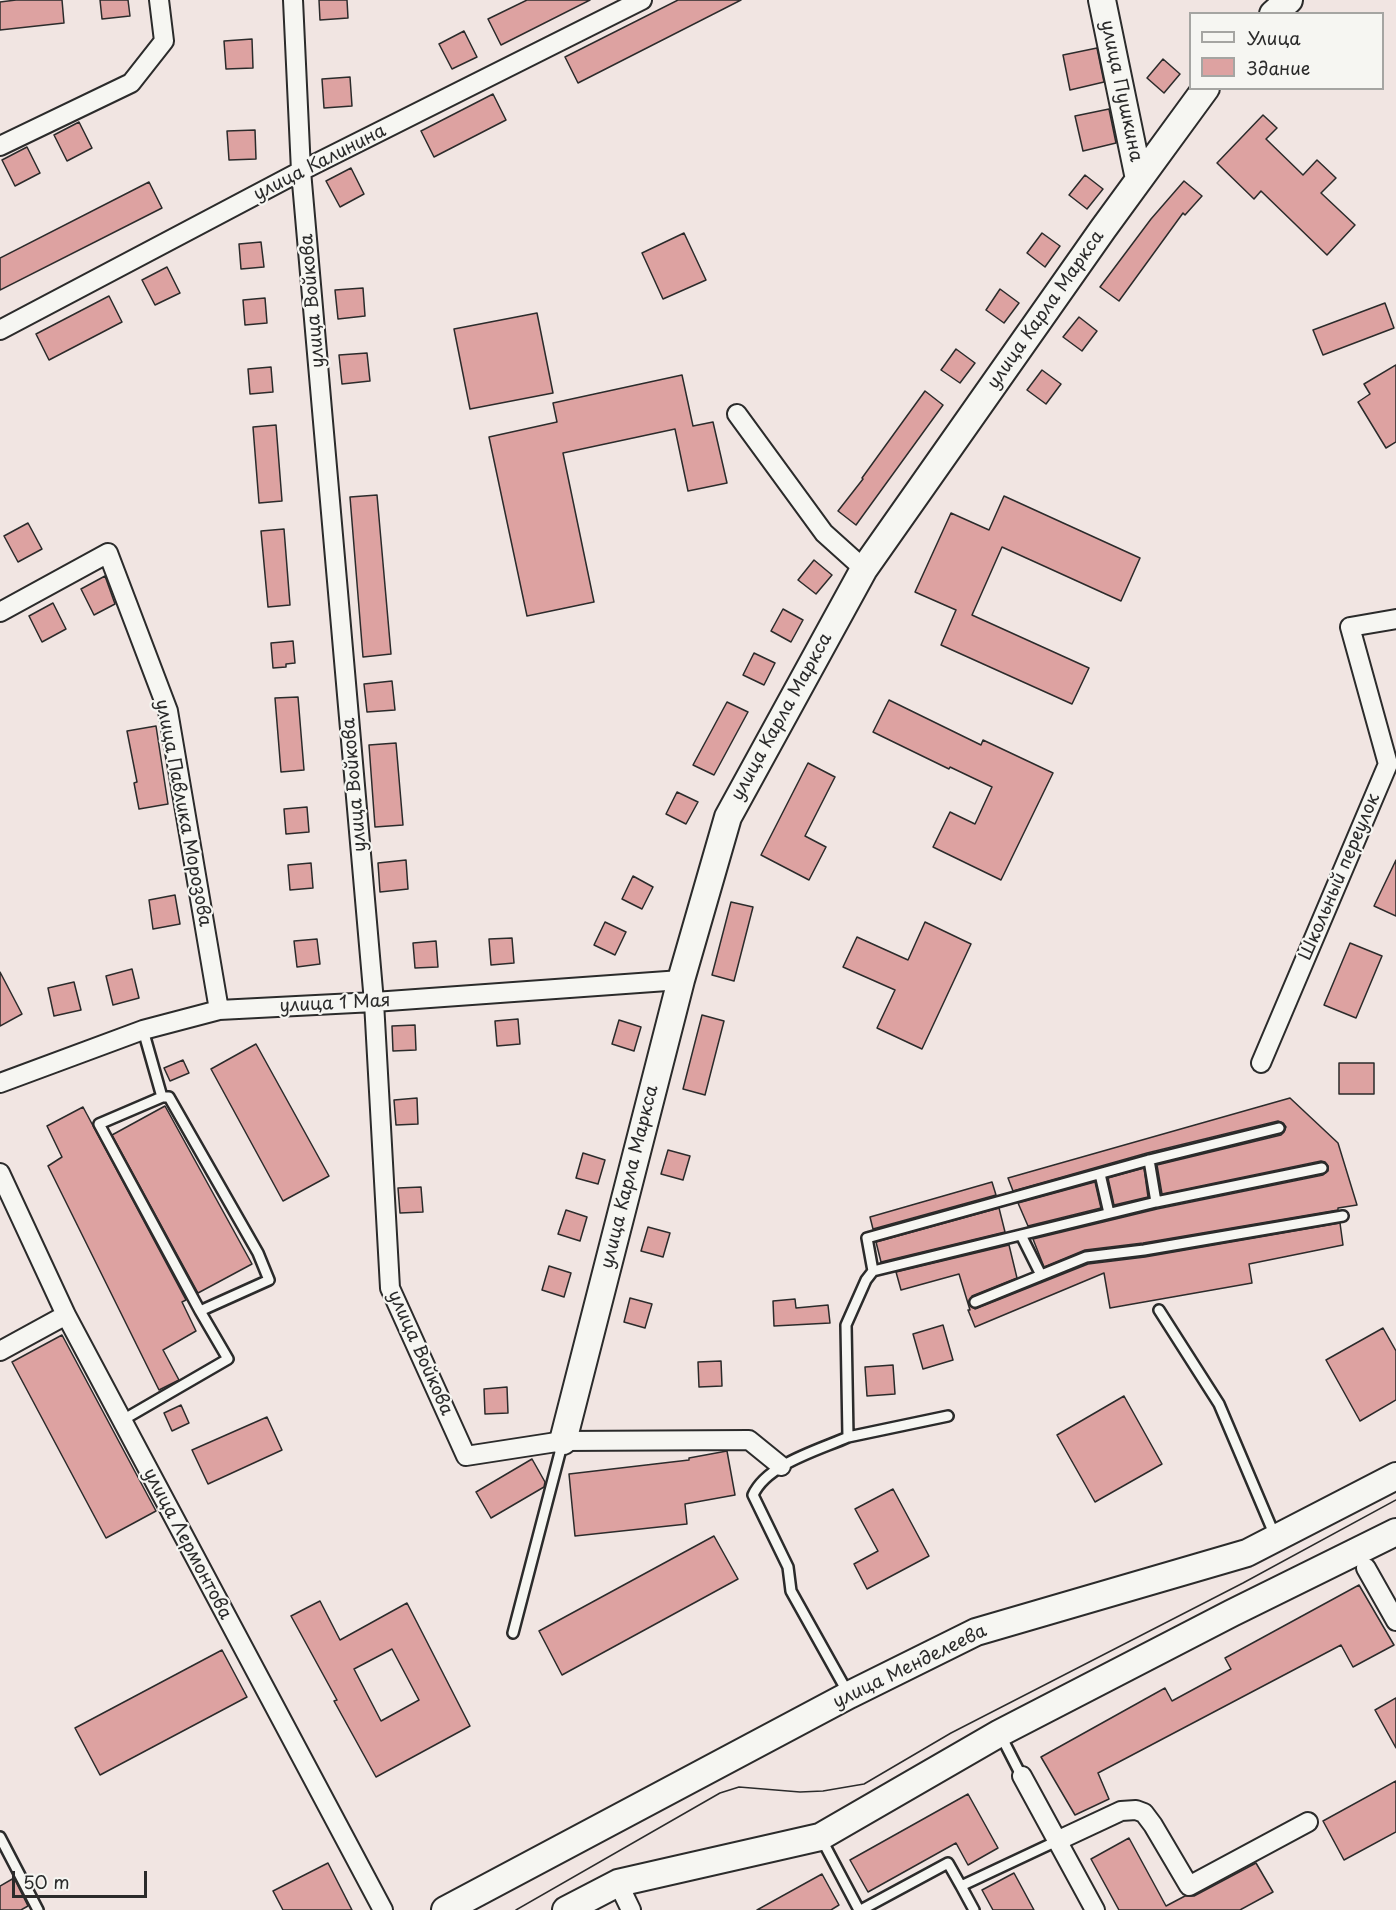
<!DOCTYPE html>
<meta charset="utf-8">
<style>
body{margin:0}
#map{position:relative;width:1396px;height:1910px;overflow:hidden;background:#f1e5e2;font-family:"Playpen Sans",sans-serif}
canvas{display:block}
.legend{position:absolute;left:1189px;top:12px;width:195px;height:78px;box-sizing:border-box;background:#f6f6f2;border:2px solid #a5a5a2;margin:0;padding:8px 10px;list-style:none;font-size:18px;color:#2b2b2b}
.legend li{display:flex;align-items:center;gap:12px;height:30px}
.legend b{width:30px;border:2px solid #a5a5a2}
.scale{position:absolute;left:12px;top:1871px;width:135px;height:27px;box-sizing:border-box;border:3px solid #2b2b2b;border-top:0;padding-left:8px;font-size:18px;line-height:21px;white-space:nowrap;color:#2b2b2b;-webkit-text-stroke:4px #f6f6f2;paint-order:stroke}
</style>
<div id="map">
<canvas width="1396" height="1910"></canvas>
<ul class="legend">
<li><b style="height:8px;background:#f6f6f2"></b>Улица</li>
<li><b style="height:16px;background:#dda2a1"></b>Здание</li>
</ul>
<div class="scale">50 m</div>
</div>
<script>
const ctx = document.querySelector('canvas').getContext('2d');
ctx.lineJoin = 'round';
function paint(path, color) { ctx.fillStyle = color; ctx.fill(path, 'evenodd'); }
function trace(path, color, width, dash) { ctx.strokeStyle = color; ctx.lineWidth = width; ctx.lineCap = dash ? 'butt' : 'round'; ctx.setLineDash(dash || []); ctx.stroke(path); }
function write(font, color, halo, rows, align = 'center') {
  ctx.font = font + ' "Playpen Sans",sans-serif'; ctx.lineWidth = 4.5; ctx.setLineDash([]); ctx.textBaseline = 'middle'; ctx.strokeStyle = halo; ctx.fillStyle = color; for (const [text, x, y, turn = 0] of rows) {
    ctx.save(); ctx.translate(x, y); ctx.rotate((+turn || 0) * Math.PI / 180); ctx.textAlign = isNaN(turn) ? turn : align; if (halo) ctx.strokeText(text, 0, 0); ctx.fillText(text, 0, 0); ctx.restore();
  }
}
const building = new Path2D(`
 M16,0H62L64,23L0,30V2Z
 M100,0H128L130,16L102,19Z
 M319,0H347L348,18L320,20Z
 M527,0H590L501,45L488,19Z
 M678,0H741L578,83L565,57Z
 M464,31L477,57L452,69L439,44Z
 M252,39L253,68L226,69L224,41Z
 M1097,48L1104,82L1070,90L1063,55Z
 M1163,59L1180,74L1164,93L1147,78Z
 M350,77L352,106L324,108L322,79Z
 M493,94L506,120L434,157L421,131Z
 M1109,109L1116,143L1083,151L1075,116Z
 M1263,115L1277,128L1266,139L1303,175L1317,160L1336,178L1321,193L1355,225L1327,255L1261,191L1254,199L1217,163Z
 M79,122L92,148L67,161L54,135Z
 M255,130L256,159L229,160L227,131Z
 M27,147L40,173L15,186L2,160Z
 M351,168L364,194L340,207L326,181Z
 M1085,175L1103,189L1087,209L1069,195Z
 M1184,181L1202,196L1185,215L1183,213L1119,301L1100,287L1151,219Z
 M149,182L162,208L0,290V258Z
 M684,233L706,280L663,299L642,253Z
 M1042,233L1060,246L1045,267L1027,253Z
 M261,242L264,267L241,269L239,244Z
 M167,267L180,293L155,305L142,280Z
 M363,288L365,316L338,319L335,290Z
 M1000,289L1019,303L1004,323L986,310Z
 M109,296L122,322L49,360L36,334Z
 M265,298L267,323L245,325L243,300Z
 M1385,303L1394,328L1323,355L1313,330Z
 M537,313L553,393L470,409L454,329Z
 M1079,317L1097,331L1082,351L1063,337Z
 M956,349L975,363L960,383L941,370Z
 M367,353L370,381L342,384L339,355Z
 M1396,365V442L1386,448L1358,402L1370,394L1364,384Z
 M271,367L273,392L250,394L248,369Z
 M1042,370L1061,384L1046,404L1027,390Z
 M682,375L693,426L713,422L727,483L688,491L675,429L563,453L594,602L527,616L489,437L557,422L553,403Z
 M925,391L943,405L856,525L838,511L863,479L862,478Z
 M276,425L282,501L259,503L253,427Z
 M377,495L391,654L363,657L350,497Z
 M1004,496L1140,558L1121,601L1002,547L972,615L1089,668L1072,704L941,645L956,610L915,592L951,513L989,530Z
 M28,523L42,549L18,562L4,536Z
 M284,529L290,605L268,607L261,531Z
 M814,560L832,575L816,594L798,580Z
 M105,576L115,604L94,615L81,589Z
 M53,603L66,629L42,642L29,616Z
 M783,609L803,620L791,642L771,631Z
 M293,641L295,663L286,664V667L273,668L271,643Z
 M754,653L775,663L764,685L743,675Z
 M392,681L395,710L367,712L364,684Z
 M298,697L304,770L281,772L275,698Z
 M889,700L981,745L983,740L1053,773L1001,880L933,847L950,812L975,824L992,787L950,767L949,769L873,732Z
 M727,702L748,712L714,775L693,765Z
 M156,726L168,804L139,809L134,783L137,782L127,731Z
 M396,743L403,825L375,827L369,745Z
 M808,763L835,777L805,836L826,847L809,880L761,855Z
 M677,792L698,802L686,824L666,814Z
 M307,807L309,832L286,834L284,809Z
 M406,860L408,889L380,892L378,863Z
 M1396,860V916L1374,906Z
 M311,863L313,888L290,890L288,865Z
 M633,876L653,887L642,909L622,899Z
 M175,895L180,924L153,929L149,900Z
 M731,902L753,907L734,981L712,975Z
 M605,922L626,932L615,955L594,945Z
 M925,922L971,944L922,1049L877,1028L895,990L843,967L857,937L908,960Z
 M512,938L514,963L491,965L489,939Z
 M317,939L320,964L297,967L294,941Z
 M436,941L438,967L415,968L413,943Z
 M1350,943L1382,956L1356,1018L1324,1005Z
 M132,969L139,998L113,1005L106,976Z
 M0,972L22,1014L0,1026Z
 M74,982L81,1010L54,1016L48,988Z
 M702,1015L724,1021L705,1095L683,1089Z
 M518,1019L520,1044L497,1046L495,1021Z
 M619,1020L641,1027L634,1051L612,1044Z
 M415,1025L416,1050L393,1051L392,1026Z
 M256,1044L329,1176L283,1201L211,1069Z
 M183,1060L189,1073L170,1081L164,1068Z
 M1339,1063H1374V1094H1339Z
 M417,1098L418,1124L396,1125L394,1100Z
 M1290,1098L1338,1143L1357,1205L1338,1208V1210L1143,1243L1085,1250L1044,1267L1033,1239L1157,1209L1323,1175L1328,1171V1166L1325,1162L1321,1161L1162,1194L1157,1165L1281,1135L1284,1132L1286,1127L1283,1123L1278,1121L1147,1153L1013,1191L1008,1178Z
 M165,1106L252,1264L198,1293L112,1135Z
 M83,1107L186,1300L182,1302L196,1331L163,1350L179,1380L159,1390L48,1166L62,1157L47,1126Z
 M668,1150L690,1156L683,1180L661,1174Z
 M583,1153L605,1160L598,1184L576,1178Z
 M1144,1168L1148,1197L1114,1205L1108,1178Z
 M992,1182L996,1195L873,1229L870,1217Z
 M1095,1182L1101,1208L1028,1226L1018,1203Z
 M421,1187L423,1212L400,1213L398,1188Z
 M999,1208L1005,1232L881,1262L876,1242Z
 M566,1210L587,1217L580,1241L558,1234Z
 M1340,1223L1343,1245L1249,1264L1252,1283L1110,1308L1104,1273L975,1327L968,1310H970L959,1274L901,1290L896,1272L1009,1245L1017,1278L972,1296L969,1304L975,1309L1088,1264L1145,1257Z
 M648,1227L670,1233L663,1257L641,1251Z
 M549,1266L571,1273L564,1297L542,1290Z
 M630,1298L652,1304L645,1328L624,1322Z
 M795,1299L796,1308L828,1305L830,1323L774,1326L773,1301Z
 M943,1325L953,1360L923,1369L913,1334Z
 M1383,1328L1396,1351V1400L1360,1421L1326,1360Z
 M62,1335L156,1511L106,1538L12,1362Z
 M721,1361L722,1386L699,1387L698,1362Z
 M893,1365L895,1394L867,1396L865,1367Z
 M507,1387L508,1413L485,1414L484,1389Z
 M1124,1396L1162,1464L1095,1502L1057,1435Z
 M181,1405L189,1423L172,1431L164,1413Z
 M267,1417L282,1450L208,1484L192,1450Z
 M727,1451L735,1495L685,1504L687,1524L575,1536L569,1474L689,1460V1458Z
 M532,1459L545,1482L544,1487L491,1518L476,1492Z
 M893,1489L929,1556L867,1589L854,1564L878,1551L855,1509Z
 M714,1536L738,1579L562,1675L539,1631Z
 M1359,1585L1394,1645L1353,1667L1341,1645L1098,1773L1109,1799L1075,1815L1041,1757L1165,1688L1172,1701L1231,1669L1225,1658Z
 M320,1601L340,1640L407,1603L470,1726L376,1777L334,1701L337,1700L291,1616ZM392,1649L419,1700L381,1721L354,1669Z
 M222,1650L247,1697L100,1775L75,1728Z
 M1396,1698V1748L1375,1710Z
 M1396,1781V1832L1344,1860L1323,1821Z
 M968,1794L998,1848L968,1865L956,1843L868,1892L850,1860Z
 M1129,1838L1166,1906L1185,1896H1194L1256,1863L1273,1892L1240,1910H1119L1091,1859Z
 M328,1863L352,1910H283L273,1891Z
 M1014,1873L1034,1910H993L982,1890Z
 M822,1874L839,1905L831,1910H757Z
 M14,1878L28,1906L21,1910H0V1886Z`);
const lane = new Path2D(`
 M143,1030L162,1097
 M1149,1160L1156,1202
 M1100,1174L1109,1213
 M1021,1235L1041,1275
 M873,1271L867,1238L1149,1160L1279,1128
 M975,1302L1086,1257L1144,1250L1343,1216
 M1159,1310L1219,1404L1275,1536
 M121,1421L228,1359L200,1311L99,1124L162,1097H169L258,1253L269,1280L200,1311
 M848,1437L948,1416
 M513,1633L563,1441
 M848,1693L791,1591L788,1567L753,1495C767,1464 819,1450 848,1437L846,1325L866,1280L873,1271L1156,1202L1322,1168
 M1001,1736L1023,1779
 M0,1837L38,1910
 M821,1838L859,1910
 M961,1886L974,1910
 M861,1910L948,1863L961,1886L1059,1840`);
const street = new Path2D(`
 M293,0L301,171L374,1002L390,1288L466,1456L563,1441L749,1440L781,1466
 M0,146L131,83L164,41L159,0
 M0,330L301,171L642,0
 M737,414L824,533L864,569
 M0,612L108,553L168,711L219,1010
 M1261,1063L1388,764L1350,627L1396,619
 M0,1083L143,1030L219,1010L374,1002L681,980
 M0,1173L66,1315L383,1910
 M0,1351L66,1315
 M1366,1568L1396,1621
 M1022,1776L1095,1910
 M1059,1840L1121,1811L1136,1810L1144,1813L1153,1825L1189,1886L1308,1822
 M618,1883L631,1910`);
const secondary = new Path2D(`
 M1102,0L1139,179
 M1273,14L1289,0
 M563,1441L681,980L728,817L864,569L1103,229L1206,88
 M445,1910L849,1695L976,1632L1247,1553L1396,1476
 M566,1910L618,1883L820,1837L1000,1733L1232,1613L1396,1532`);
const tram = new Path2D(`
 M516,1910L720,1793L739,1787L800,1792L823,1791L864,1784L951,1733L1243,1583L1396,1500`);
const streetNames = [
 ["улица Пушкина",1121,91,78],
 ["улица Калинина",320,163,-27],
 ["улица Войкова",313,301,-95],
 ["улица Карла Маркса",1046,310,-55],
 ["улица Карла Маркса",782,717,-61],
 ["улица Войкова",355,785,-95],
 ["улица Павлика Морозова",183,813,79],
 ["Школьный переулок",1340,877,-67],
 ["улица 1 Мая",335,1004,-3],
 ["улица Карла Маркса",630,1177,-76],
 ["улица Войкова",420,1353,66],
 ["улица Лермонтова",187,1544,62],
 ["улица Менделеева",910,1667,-26]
];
paint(building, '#dda2a1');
trace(building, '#2b2b2b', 1.5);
trace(lane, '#2b2b2b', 14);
trace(street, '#2b2b2b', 22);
trace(secondary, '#2b2b2b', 30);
trace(lane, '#f6f6f2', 9);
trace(street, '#f6f6f2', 18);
trace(secondary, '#f6f6f2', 26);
trace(tram, '#2b2b2b', 1.5);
write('18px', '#2b2b2b', '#f6f6f2', streetNames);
</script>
